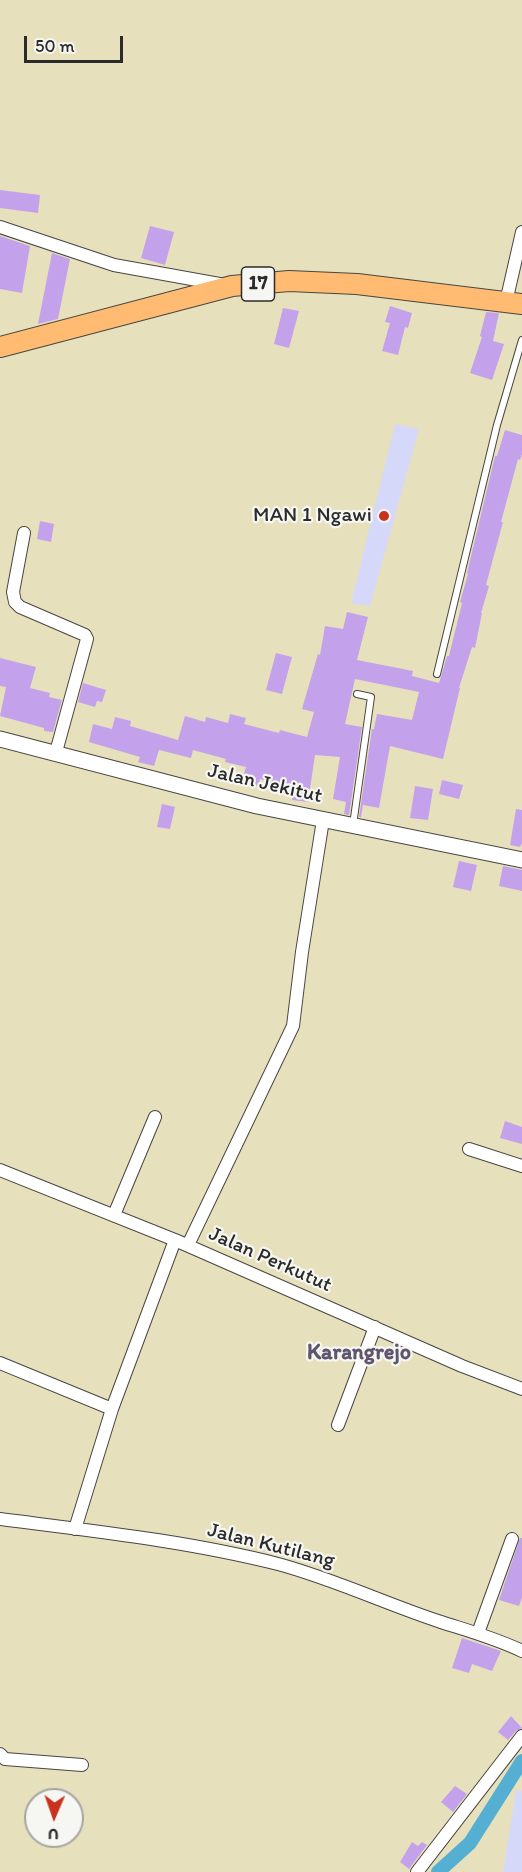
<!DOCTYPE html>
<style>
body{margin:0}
#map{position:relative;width:522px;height:1872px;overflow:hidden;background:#e7e0bc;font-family:Itim,sans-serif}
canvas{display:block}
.north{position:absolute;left:24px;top:1788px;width:60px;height:60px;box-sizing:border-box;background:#f6f6f2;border:2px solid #a5a5a2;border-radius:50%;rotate:182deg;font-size:16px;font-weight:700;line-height:24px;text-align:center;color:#2b2b2b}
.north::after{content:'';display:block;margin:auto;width:21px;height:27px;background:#c8321e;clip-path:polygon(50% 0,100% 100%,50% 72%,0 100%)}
.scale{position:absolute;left:24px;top:36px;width:99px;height:27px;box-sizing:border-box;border:3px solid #2b2b2b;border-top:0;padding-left:8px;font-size:18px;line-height:21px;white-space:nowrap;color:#2b2b2b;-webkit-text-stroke:4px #f6f6f2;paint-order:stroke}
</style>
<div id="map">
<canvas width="522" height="1872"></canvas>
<div class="north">U</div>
<div class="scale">50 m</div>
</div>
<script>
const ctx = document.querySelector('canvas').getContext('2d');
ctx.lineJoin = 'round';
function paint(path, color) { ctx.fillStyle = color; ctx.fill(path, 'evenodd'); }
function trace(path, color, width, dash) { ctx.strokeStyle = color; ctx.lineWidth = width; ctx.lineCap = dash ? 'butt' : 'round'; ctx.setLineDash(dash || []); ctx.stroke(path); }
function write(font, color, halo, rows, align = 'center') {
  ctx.font = font + ' Itim,sans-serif'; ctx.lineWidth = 4.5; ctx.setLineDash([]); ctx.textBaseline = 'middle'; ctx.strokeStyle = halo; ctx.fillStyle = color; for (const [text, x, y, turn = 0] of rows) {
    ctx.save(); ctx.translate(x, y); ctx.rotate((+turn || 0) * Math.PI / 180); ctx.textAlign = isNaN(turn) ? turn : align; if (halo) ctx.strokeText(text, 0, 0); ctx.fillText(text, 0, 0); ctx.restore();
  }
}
const built = new Path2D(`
 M395,424L419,429L370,606L351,603Z
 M516,1790L522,1791V1872H503Z`);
const canal = new Path2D(`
 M438,1872L470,1843L522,1761`);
const building = new Path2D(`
 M0,190L40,195L38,213L0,208Z
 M150,226L174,232L165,265L141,258Z
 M0,236L30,246L22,293L0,289Z
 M52,253L70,259L58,319L38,324Z
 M390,306L412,313L408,328L405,327L398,355L382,351L390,323L385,322Z
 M283,308L299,311L289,348L274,344Z
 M486,312L499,313L493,341L504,344L492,380L470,373L482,337L480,336Z
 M505,430L522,435V454L520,460L518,459L501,522H503L486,585L489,586L481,613H482L475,648L472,647L459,688H460L443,759L390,746L379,808L363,805L361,817H359L372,729H374L377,714L412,720L419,692L355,679L345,724L362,727L349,815L344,814L346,802L333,799L340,757L315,755L308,802L292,800L294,788L260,779L258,786L242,781L246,767L225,762L226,759L193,750L191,758L159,750L154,766L138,762L140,757L89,742L93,724L112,729L115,717L131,721L130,726L178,740L185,716L205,722L206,717L228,723L230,714L246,718L244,724L279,733L280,730L307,737L314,712L302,709L318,654L320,655L325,626L343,629L347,612L368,617L357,660L413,671L412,676L439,683L447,656H449L462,603L460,602L468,574L467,573L495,456H497Z
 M40,521L54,524L51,542L37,539Z
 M276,653L292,657L282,694L266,690Z
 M0,658L36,667L30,688L50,693L49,697L62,700L53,732L44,731V728L0,716L6,687L0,686Z
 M83,683L106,690L102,702L97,701L95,707L78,702Z
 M442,780L463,785L459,799L439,794Z
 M415,786L433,789L428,820L410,818Z
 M162,804L175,807L170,829L157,827Z
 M516,809L522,810V843L520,847L510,845Z
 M459,861L477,865L471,891L453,887Z
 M503,866L522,870V891L499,886Z
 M505,1121L522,1127V1144L500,1138Z
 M520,1538H522V1597L519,1606L499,1600Z
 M462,1638L501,1651L492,1671L472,1664L469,1673L452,1668Z
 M511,1716L522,1728L516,1731L508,1740L498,1732Z
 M455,1786L467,1794L453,1812L441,1802Z
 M412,1842L418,1846L422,1842L427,1845L409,1869L400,1862Z`);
const service = new Path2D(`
 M437,674L497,425L522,340
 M353,825L371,697L357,694`);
const minor = new Path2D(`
 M0,227L114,265L225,285
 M506,302L522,232
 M24,533L13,592L15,602L20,607L85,635L87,639L56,752
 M469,1149L522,1166
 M0,1170L175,1240L462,1366L522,1389
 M114,1215L155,1117
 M188,1245L293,1026L302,952L323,820
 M0,1363L112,1409
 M338,1425L375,1327
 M0,1519C93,1531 187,1541 278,1564C334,1579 386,1604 441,1622C469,1631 495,1638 522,1651
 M75,1529L112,1409L175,1240
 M478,1633L512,1539
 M0,1754L5,1759L82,1765
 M417,1872L522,1736`);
const tertiary = new Path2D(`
 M0,739L257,806L522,860`);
const trunk = new Path2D(`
 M0,347L232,286L289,281L357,284L522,304`);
const markers = [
 [384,516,6,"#c8321e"]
];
const shields = [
 [258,284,33]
];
const shieldNames = [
 ["17",258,284]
];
const poiNames = [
 ["MAN 1 Ngawi",372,516]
];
const streetNames = [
 ["Jalan Jekitut",265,784,13],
 ["Jalan Perkutut",270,1260,24],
 ["Jalan Kutilang",271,1546,14]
];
const neighbourhoodNames = [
 ["Karangrejo",359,1353]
];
paint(built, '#d5d8f9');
trace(canal, '#54afd2', 14);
paint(building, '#c3a2eb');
trace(service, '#474641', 8);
trace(minor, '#474641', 14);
trace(tertiary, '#474641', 17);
trace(trunk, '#474641', 22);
trace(service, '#fff', 6);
trace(minor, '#fff', 12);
trace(tertiary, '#fff', 15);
trace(trunk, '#febb71', 20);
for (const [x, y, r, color] of markers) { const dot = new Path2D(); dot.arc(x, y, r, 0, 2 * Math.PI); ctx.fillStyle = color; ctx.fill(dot); trace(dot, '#f6f6f2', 2); }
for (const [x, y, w] of shields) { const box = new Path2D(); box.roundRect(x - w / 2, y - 17, w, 34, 4.5); ctx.fillStyle = '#f6f6f2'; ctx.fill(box); trace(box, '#2b2b2b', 1.5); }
write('bold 20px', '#2b2b2b', null, shieldNames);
write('21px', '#2b2b2b', '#f6f6f2', poiNames, 'right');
write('21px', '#2b2b2b', '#f6f6f2', streetNames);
write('bold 22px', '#60556e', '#f6f6f2', neighbourhoodNames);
</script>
